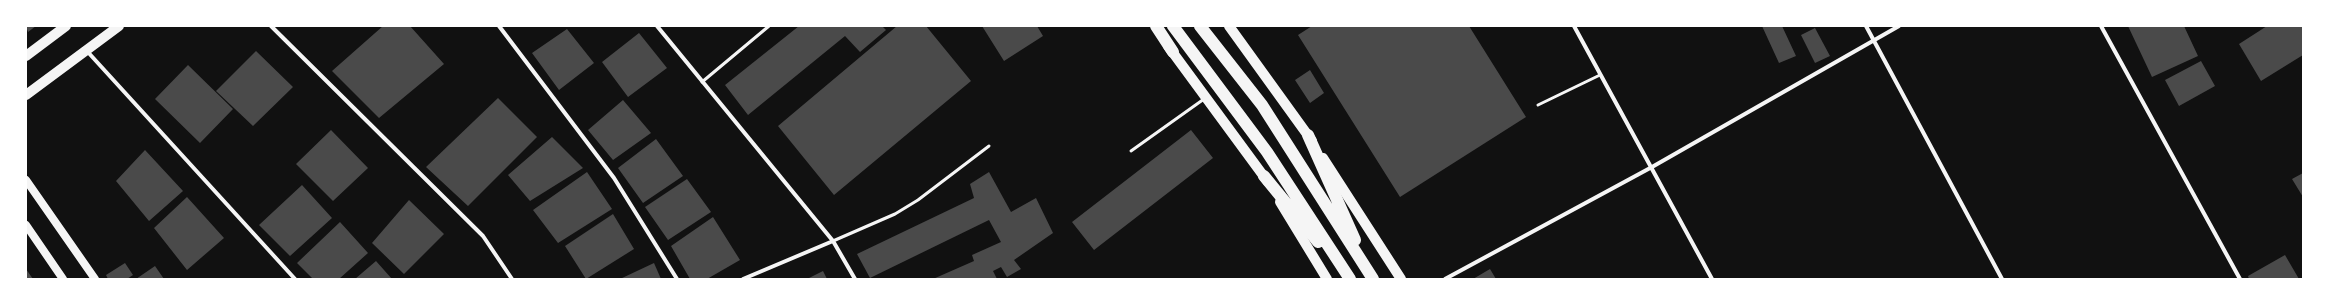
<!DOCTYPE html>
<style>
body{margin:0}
#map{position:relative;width:2329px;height:305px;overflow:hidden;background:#111;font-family:"Varela Round",sans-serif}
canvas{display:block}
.frame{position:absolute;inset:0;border:27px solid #fff;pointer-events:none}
</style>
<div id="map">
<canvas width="2329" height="305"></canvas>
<div class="frame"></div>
</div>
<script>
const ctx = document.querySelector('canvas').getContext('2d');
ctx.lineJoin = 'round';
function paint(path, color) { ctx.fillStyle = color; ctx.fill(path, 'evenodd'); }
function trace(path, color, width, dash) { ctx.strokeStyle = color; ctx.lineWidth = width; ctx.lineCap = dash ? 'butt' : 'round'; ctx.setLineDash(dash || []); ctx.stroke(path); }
const building = new Path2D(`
 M26,26H36L28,32Z
 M383,26H410L444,64L379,118L332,71Z
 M799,26H882L886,30L860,52L845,36L748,115L725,85Z
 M897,26H926L971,81L834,195L778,126Z
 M982,26H1037L1043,36L1004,61Z
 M1312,26H1469L1526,117L1400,197L1298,35Z
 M1762,26H1782L1796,56L1779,63Z
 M2128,26H2184L2198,56L2152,77Z
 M2267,26H2303V55L2261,81L2239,44Z
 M1815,28L1830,56L1815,63L1801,35Z
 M567,29L594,63L559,90L532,53Z
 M639,33L667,68L628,97L602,62Z
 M256,51L293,87L253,126L216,91Z
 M2201,61L2215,86L2179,106L2165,80Z
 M188,65L233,109L200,143L155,99Z
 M1310,70L1324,93L1310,103L1295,80Z
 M498,98L537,137L468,206L426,167Z
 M623,100L651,133L613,160L588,130Z
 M331,130L368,168L333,201L296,164Z
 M1191,130L1213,158L1094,250L1072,222Z
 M552,137L583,168L530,201L508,175Z
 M656,139L683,176L643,203L618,168Z
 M145,150L183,191L149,221L116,181Z
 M587,172L612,209L558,243L533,210Z
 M989,172L1011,212L1036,198L1053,233L1014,260L1021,269L1007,277L1001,267L993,271L997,279H933L974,261L972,255L1001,242L989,220L870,278L857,254L974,198L970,184Z
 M2303,173V197L2292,179Z
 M687,179L711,212L668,240L645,207Z
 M302,185L332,218L290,256L259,225Z
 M187,197L224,238L187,270L154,228Z
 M409,200L444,234L404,274L372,243Z
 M613,214L634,249L586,279L565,246Z
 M713,217L740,260L707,279H690L671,246Z
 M340,222L368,253L339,279H313L297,263Z
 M2285,255L2299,279H2249L2248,276Z
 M376,261L392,279H355Z
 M125,263L133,275L127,279H108L106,275Z
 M654,263L661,279H620Z
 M155,266L164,279H136Z
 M26,269L33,279H26Z
 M1490,269L1496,279H1473Z
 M823,271L827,279H807Z`);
const service = new Path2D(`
 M702,82L769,26
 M1538,105L1600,75
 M1131,151L1204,99
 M833,241L895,214L918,200L989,146`);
const minor = new Path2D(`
 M271,26L483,236L512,279
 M499,26L614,178L677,279
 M657,26L833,241L855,279
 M1574,26L1712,279
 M1866,26L2002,279
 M2101,26L2240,279
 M86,50L295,279
 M743,279L833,241
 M1445,279L1652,167L1899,26`);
const secondary = new Path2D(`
 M26,180L95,279
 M26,225L63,279`);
const primary = new Path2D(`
 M1229,26L1312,141
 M1168,46L1268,182
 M26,56L66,26
 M26,95L119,26
 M1323,158L1401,279
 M1280,202L1327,279`);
const motorway = new Path2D(`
 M1156,26L1173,52
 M1173,26L1267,152L1350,279
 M1200,26L1262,105L1373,279
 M1308,135L1355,240
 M1264,176L1318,242`);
paint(building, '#4a4a4a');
trace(service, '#f5f5f5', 3);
trace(minor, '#f5f5f5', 4);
trace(secondary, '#f5f5f5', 8);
trace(primary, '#f5f5f5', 10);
trace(motorway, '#f5f5f5', 12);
</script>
